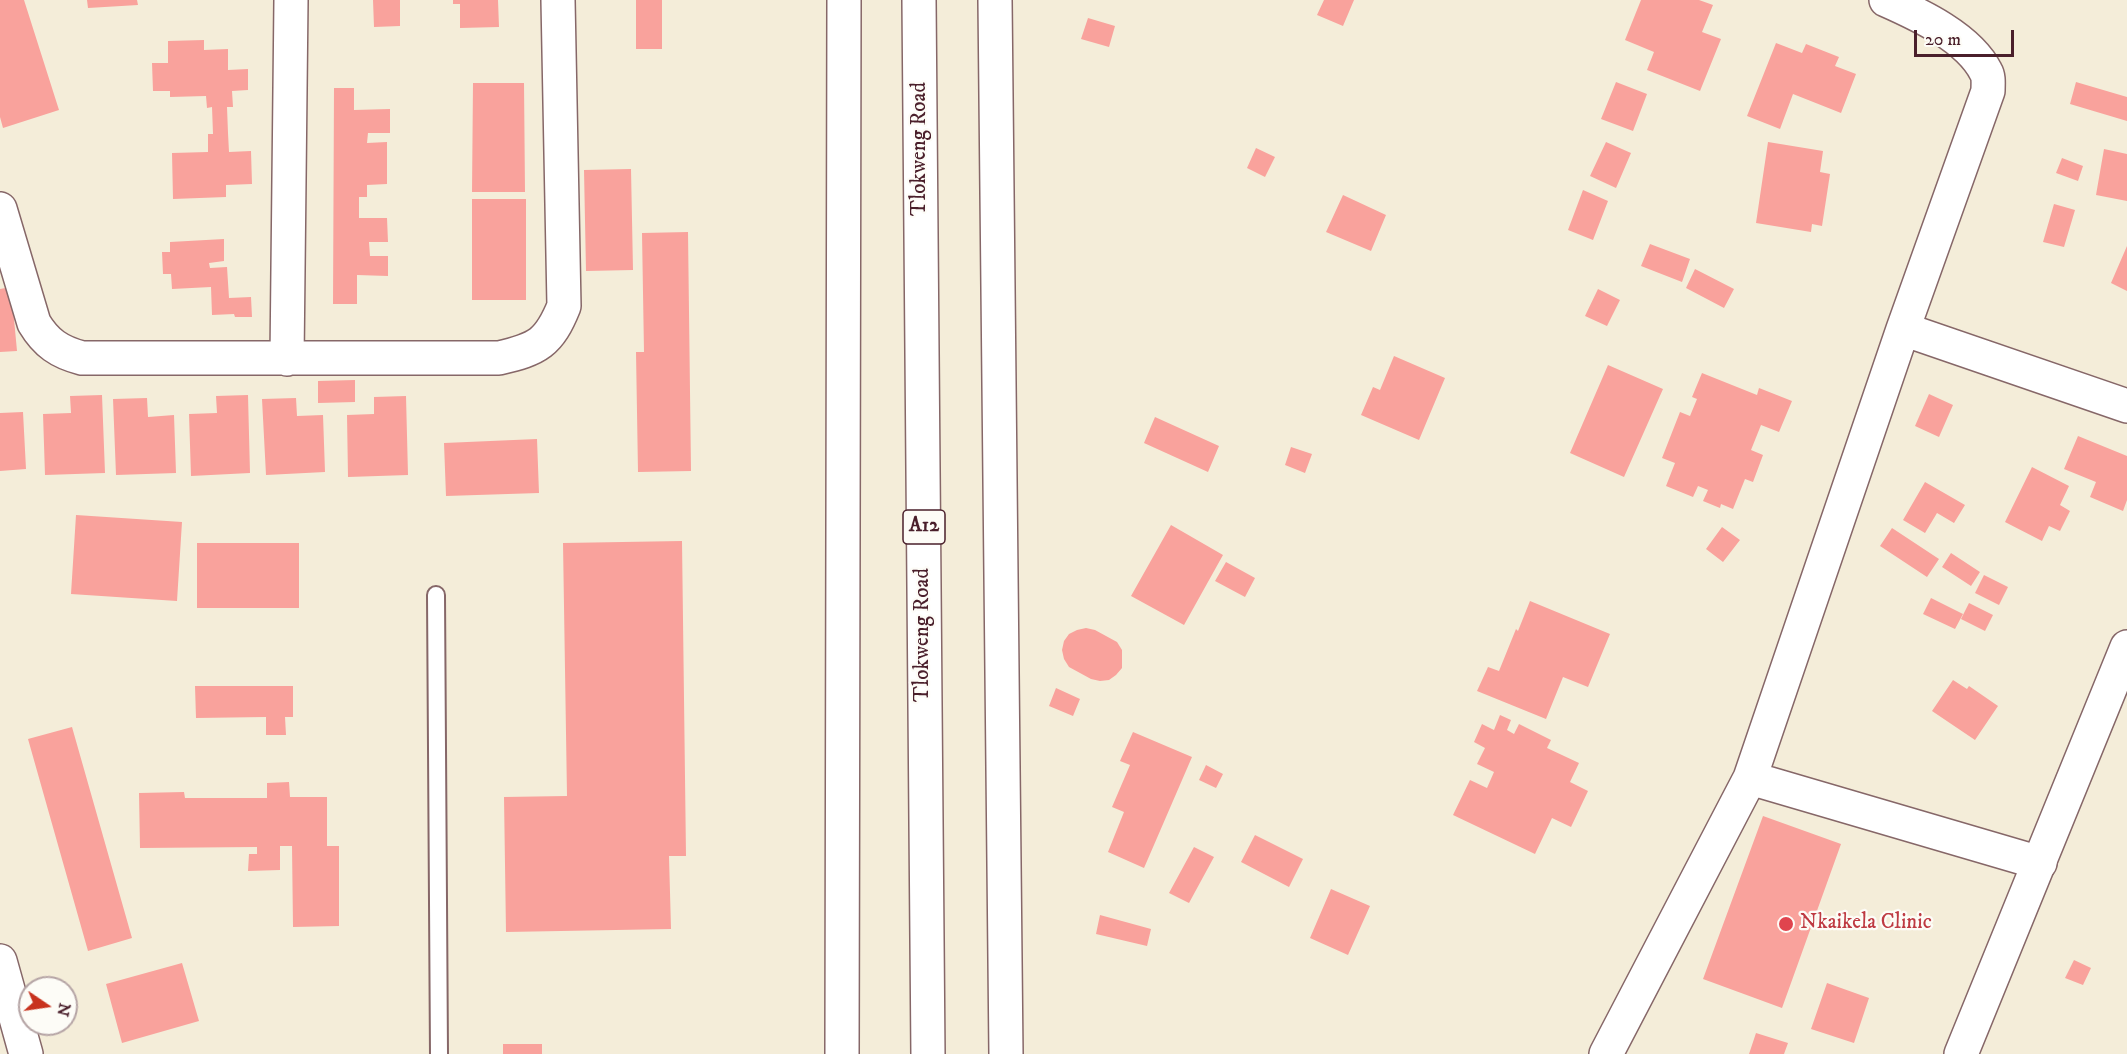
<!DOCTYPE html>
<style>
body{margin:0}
#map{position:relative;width:2127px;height:1054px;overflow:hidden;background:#f4edd9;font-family:"IM FELL DW Pica",serif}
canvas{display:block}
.north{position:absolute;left:18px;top:976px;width:60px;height:60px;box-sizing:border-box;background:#fdfcf7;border:2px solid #b5a4a5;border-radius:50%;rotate:103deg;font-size:16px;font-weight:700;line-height:24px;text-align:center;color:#4a1f2b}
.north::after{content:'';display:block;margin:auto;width:21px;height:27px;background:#c8321e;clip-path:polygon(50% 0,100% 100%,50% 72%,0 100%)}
.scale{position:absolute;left:1914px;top:30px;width:100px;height:27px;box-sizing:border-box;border:3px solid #4a1f2b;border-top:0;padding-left:8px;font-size:18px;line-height:21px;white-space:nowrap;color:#4a1f2b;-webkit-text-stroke:4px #fdfcf7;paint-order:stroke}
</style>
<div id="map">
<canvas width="2127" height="1054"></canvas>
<div class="north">N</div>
<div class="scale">20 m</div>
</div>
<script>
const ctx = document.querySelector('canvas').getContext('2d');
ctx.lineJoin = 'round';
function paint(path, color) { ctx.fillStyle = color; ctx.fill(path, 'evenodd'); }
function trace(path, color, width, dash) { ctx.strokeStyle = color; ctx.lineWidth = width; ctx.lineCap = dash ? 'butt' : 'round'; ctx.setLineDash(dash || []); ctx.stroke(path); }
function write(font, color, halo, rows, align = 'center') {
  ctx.font = font + ' "IM FELL DW Pica",serif'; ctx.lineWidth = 4.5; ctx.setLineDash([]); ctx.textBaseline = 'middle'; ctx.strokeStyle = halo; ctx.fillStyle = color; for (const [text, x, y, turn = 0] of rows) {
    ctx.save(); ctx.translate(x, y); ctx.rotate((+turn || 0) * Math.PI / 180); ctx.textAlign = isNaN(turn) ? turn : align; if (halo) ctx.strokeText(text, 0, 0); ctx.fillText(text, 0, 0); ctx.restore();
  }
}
const building = new Path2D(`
 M0,0H24L59,110L3,128L0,117Z
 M87,0H137L138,5L88,8Z
 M373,0H400V26L374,27Z
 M453,0H498L499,27L460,28V4H453Z
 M636,0H662V49H636Z
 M1324,0H1354L1343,26L1317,15Z
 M1641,0H1699L1713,5L1702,32L1721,39L1700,91L1647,70L1654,52L1625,40Z
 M1088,18L1115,26L1109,47L1081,39Z
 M204,40V50L228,49V70L248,69V90L232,91L233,107H227L228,133L229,152L251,151L252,184L226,185V197L173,199L172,153L208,152V134H213L212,107L207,108L206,96L170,97V91H153L152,63H168V41Z
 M1776,43L1802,53L1806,44L1839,57L1835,66L1856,74L1841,113L1793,94L1780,129L1747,116Z
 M1616,82L1647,94L1633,131L1601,119Z
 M2076,82L2127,97V121L2070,104Z
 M473,83H524L525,192H472Z
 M334,88H354V110L390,109V133H368L367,143L387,142V184L367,185V197H359V218H387L388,242H369L370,256H388V276L357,275V304H333Z
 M1606,142L1631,153L1616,188L1590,176Z
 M1768,142L1823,151L1820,172L1830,174L1822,226L1812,224L1811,232L1756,223Z
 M1256,148L1275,157L1265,177L1247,168Z
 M2104,149L2127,154V201L2096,195Z
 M2062,158L2083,166L2078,181L2056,173Z
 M631,169L633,270L586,271L584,170Z
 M1583,190L1608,201L1593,240L1568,230Z
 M1343,195L1386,215L1371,251L1326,232Z
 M472,199H526V300H472Z
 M2054,204L2075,210L2064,247L2043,242Z
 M688,232L691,471L638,472L636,352H644L642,233Z
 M224,239V261L209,263L210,268L227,267L229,298L251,297L252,317H235L234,314L212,315L211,287L172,289L171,274H163L162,252H170V242Z
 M1650,244L1690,259L1682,282L1641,266Z
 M2127,246V291L2111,283Z
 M1695,269L1734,289L1724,308L1686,288Z
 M11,287L17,351L0,352V289Z
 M1598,289L1620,300L1607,326L1585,316Z
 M1394,356L1445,378L1419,440L1361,415L1373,387L1380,390Z
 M1608,365L1663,389L1624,477L1570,453Z
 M1702,373L1757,395L1759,388L1792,401L1779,432L1761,425L1751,450L1763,455L1753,482L1745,479L1733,509L1721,504L1720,508L1703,501L1708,490L1698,486L1693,497L1666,486L1675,463L1662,458L1680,412L1690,416L1697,399L1692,397Z
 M355,380V402L318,403V381Z
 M1929,394L1953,405L1939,437L1915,426Z
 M102,395L105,473L45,475L43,414L71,413L70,396Z
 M248,395L250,473L191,476L189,414L217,413L216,396Z
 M406,396L408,475L348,477L347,415L374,414V397Z
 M147,398L148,417L174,415L176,473L116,475L113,399Z
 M296,398L297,416L323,415L325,472L266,475L262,399Z
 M23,412L26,469L0,471V413Z
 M1155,417L1219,446L1208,472L1144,443Z
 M2078,436L2127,456V500L2123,511L2090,497L2096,482L2064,469Z
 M537,439L539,493L446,496L444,443Z
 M1291,447L1312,454L1305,473L1285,465Z
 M2032,467L2069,486L2060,505L2070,511L2060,531L2049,526L2042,541L2005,522Z
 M1925,482L1965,505L1954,523L1937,513L1925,533L1903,520Z
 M76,515L182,522L177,601L71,594Z
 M1171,525L1223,555L1184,625L1131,596Z
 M1722,527L1740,540L1723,562L1706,549Z
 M1892,528L1939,559L1927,577L1880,546Z
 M682,541L686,856H669L671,929L506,932L504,797L567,796L563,543Z
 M197,543H299V608H197Z
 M1951,553L1980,572L1971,586L1942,567Z
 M1226,562L1255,578L1245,597L1215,581Z
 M1984,575L2008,587L1999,605L1975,593Z
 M1931,598L1963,614L1955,629L1923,614Z
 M1530,601L1610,634L1588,687L1563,677L1546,719L1477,691L1488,667L1499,671L1516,629L1518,631Z
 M1969,603L1993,615L1985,631L1961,619Z
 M1086,628L1095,630L1117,642L1122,650V668L1116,675L1109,680L1100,681L1091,679L1069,667L1064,659L1062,650L1064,641L1069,634L1077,630Z
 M1953,680L1967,689L1969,686L1998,706L1975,740L1932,711Z
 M195,686H293V717H285L286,735H266V717L196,718Z
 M1056,688L1080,699L1073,716L1049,706Z
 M1500,715L1511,720L1507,730L1514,734L1519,724L1551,740L1547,748L1579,763L1570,782L1588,791L1571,827L1552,818L1535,854L1453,815L1470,780L1487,788L1494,772L1477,764L1485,748L1474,742L1482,724L1494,730Z
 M72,727L132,938L88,951L28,739Z
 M1133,732L1192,757L1144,868L1108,852L1124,812L1112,807L1130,765L1120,761Z
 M1206,765L1223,774L1216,788L1199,780Z
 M289,782L290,797H327V846H339V926L293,927L292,846H280V870L248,871L249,854H257V847L140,848L139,793L184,792L185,798H267V783Z
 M1763,816L1841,844L1782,1008L1703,979Z
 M1255,835L1303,859L1289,887L1241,862Z
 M1194,847L1214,857L1189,903L1169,893Z
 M1331,889L1370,906L1348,955L1310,938Z
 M1100,915L1151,929L1147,946L1096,934Z
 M2074,960L2091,968L2083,985L2065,978Z
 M182,963L199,1021L122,1043L106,984Z
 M1827,983L1869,998L1854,1043L1811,1029Z
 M1756,1033L1788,1043L1784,1054H1749Z
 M503,1044H542V1054H503Z`);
const service = new Path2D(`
 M436,595L439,1054`);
const minor = new Path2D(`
 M995,0L1006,1054
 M1886,0C1920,15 1969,38 1986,72C1989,77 1988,84 1988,91L1903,329L1750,778L2040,863
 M0,209L34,323C46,343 59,352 82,358H499C538,349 549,343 564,306L558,0
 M1903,329L2127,406
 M287,359L291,0
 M0,961L26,1054
 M1606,1054L1750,778`);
const tertiary = new Path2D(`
 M1961,1054L2127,647`);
const primary = new Path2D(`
 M919,0L928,1054
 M842,1054L844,0`);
const markers = [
 [1786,924,8,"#e0444e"]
];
const shields = [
 [924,527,42]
];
const shieldNames = [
 ["A12",924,527]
];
const streetNames = [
 ["Tlokweng Road",921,149,-90],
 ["Tlokweng Road",924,635,-90]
];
const healthNames = [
 ["Nkaikela Clinic",1800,924]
];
paint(building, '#f9a29c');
trace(service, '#866768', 20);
trace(minor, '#866768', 36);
trace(tertiary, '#866768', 36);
trace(primary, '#866768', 36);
trace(service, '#fff', 16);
trace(minor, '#fff', 33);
trace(tertiary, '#fff', 33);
trace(primary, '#fff', 33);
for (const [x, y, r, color] of markers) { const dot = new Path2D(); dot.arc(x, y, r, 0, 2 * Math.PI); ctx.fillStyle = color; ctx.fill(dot); trace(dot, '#fdfcf7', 2); }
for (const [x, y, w] of shields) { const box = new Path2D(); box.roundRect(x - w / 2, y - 17, w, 34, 4.5); ctx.fillStyle = '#fdfcf7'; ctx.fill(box); trace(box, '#4a1f2b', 1.5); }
write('bold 20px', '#4a1f2b', null, shieldNames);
write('21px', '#4a1f2b', '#fdfcf7', streetNames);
write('21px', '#be3a42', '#fdfcf7', healthNames, 'left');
</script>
